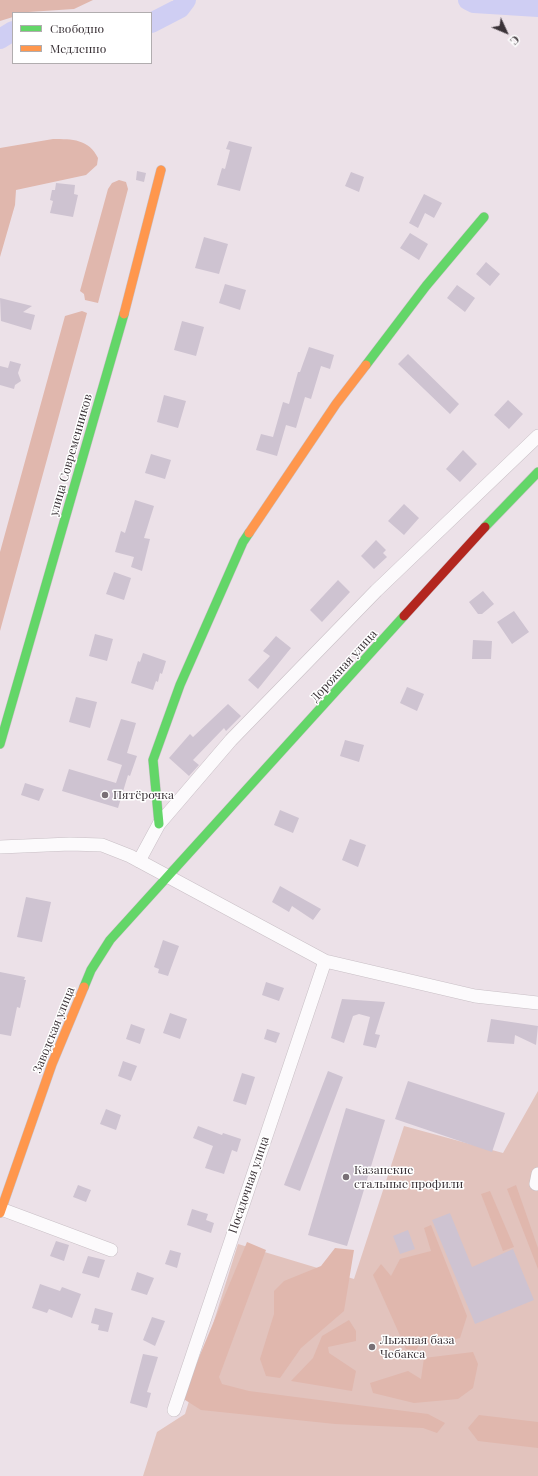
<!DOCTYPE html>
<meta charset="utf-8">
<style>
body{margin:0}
#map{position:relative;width:538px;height:1476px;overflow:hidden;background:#ece1e8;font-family:"Playfair Display",serif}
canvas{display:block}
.legend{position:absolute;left:12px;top:12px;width:140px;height:52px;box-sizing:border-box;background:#fff;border:1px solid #b1adaf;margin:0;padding:5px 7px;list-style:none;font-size:12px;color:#3b3338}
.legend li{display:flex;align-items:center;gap:8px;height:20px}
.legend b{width:20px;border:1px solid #b1adaf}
.north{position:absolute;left:486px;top:12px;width:40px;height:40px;-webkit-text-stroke:3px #fff;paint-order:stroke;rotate:134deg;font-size:11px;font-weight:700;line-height:16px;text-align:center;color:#3b3338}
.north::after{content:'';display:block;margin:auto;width:14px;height:18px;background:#3b3338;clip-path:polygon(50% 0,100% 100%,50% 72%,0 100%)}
</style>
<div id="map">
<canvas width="538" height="1476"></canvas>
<ul class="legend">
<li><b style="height:5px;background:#63d668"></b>Свободно</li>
<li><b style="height:5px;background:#ff974d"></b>Медленно</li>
</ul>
<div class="north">С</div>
</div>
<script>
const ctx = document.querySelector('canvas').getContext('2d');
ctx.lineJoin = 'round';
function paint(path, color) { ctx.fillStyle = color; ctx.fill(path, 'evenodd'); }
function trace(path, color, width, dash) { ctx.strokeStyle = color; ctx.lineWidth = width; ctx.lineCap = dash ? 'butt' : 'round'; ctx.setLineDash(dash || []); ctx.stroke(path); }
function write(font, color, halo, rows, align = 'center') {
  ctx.font = font + ' "Playfair Display",serif'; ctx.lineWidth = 3; ctx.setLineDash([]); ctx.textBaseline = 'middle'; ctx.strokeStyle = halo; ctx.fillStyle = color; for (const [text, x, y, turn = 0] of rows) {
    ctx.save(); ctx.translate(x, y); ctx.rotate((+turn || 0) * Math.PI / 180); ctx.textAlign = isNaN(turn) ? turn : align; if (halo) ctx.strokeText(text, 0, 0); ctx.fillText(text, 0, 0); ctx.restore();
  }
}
const green = new Path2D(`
 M538,1091V1476H143L157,1432L185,1414L238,1244L354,1279L404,1126L503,1153Z`);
const forest = new Path2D(`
 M0,0H93L74,9L13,13V17L0,21Z
 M53,139C72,139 89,139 98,158L97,165L86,175L16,190L15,205L0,257V148Z
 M119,180L126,182L128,189L98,303L85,300L84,294L80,291L108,189L112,183Z
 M82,311L87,313L0,631V552L65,316Z
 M516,1185L538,1248V1269L507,1189Z
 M490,1191L514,1247L503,1251L481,1194Z
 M431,1225L467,1316L460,1338L431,1345L424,1338L416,1350L406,1349L373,1275L381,1264L391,1276L400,1259L431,1251L424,1228Z
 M247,1242L266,1250L219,1377L222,1384L249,1391L428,1414L445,1423L437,1433L423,1428L335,1424L201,1410L182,1398Z
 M335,1248L354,1250L344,1311L301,1348L280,1378L266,1376L260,1359L274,1314V1291L284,1281L321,1266Z
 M349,1320L356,1331V1341L328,1347L329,1353L356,1371L352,1391L291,1381L313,1358L322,1336Z
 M473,1352L478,1364L473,1388L458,1399L414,1403L373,1393L370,1383L408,1371L421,1379L424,1358Z
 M479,1415L538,1422V1448L478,1441L468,1428Z`);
const river = new Path2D(`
 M468,0L474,3L538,7
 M151,23L180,8L186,0
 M0,39L13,31`);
const building = new Path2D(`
 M229,141L252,147L240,191L217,185L222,168L225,169L230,150L226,149Z
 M137,171L146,173L144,182L136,180Z
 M351,172L364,177L359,192L345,186Z
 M56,183L75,185L74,194L78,195L73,217L50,213L53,201L50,200L52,190H55Z
 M424,194L442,203L434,218L425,213L418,228L409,223Z
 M410,233L428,244L419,260L400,248Z
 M204,237L228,244L219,274L195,268Z
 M486,262L500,274L490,286L476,274Z
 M225,284L246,290L240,310L219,303Z
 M457,285L475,298L465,312L447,298Z
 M0,298L32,306L23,312L35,315L31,330L1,321Z
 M182,321L204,327L196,356L174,350Z
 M309,347L334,355L330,369L321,366L311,399L305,397L296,428L286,425L277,456L256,450L261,434L273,437L283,402L289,404L298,372H300Z
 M408,354L459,404L450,414L398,364Z
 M10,361L21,364L18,373L21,381L15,385L14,389L0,385V366L8,368Z
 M164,395L186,401L178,428L157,422Z
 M508,400L523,414L509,429L494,415Z
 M463,450L477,464L460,482L446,469Z
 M151,454L171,460L165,479L145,473Z
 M135,500L154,506L144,538L150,539L142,571L131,567L134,557L115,552L121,531L125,533Z
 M404,504L419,518L404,535L388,521Z
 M376,540L386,550L383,553L387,557L374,569L361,556Z
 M114,572L131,578L124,600L106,594Z
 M338,580L350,592L322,622L310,610Z
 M483,591L494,604L482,614H478L469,602Z
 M514,611L529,632L512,644L497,622Z
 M95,634L113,639L107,661L89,656Z
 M276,636L291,648L258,689L248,680L270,656L263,651Z
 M473,640L492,641L491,659H472Z
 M143,653L166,661L162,674L160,673L158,682L156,681L153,690L131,683L138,661L140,662Z
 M407,687L424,694L417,711L400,703Z
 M76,697L97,702L90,728L69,722Z
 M228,704L241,716L226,731L224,728L193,760L199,765L189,776L169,758L190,734L193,737Z
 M121,719L136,723L127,753L137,756L130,776L128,775L118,808L62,791L69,769L116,783L122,765L107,760Z
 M345,740L364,745L359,762L340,756Z
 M25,783L44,789L39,801L21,795Z
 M280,810L299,818L293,833L274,825Z
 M350,839L366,845L358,867L342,860Z
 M280,886L321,909L313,920L292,906L289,912L272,902Z
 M26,897L51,902L42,942L17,937Z
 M163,940L179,946L168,976L158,973L159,969L154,967Z
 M0,972L25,977L24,980H26L20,1008L17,1007L11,1036L0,1034Z
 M266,982L284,988L279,1001L262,995Z
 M342,999L385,1002L375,1034L380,1035L376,1048L363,1045L370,1017L359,1014L353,1016L344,1043L331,1038Z
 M170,1013L187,1019L180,1039L163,1033Z
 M491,1019L538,1026L536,1045L515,1035L514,1044L487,1042Z
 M131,1024L145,1029L140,1044L126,1039Z
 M267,1029L280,1033L276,1043L264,1039Z
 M123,1061L137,1066L131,1081L118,1076Z
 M328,1071L343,1077L300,1191L284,1185Z
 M242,1073L255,1077L246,1105L233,1101Z
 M408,1081L505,1113L492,1152L395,1119Z
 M346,1108L385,1120L347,1246L308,1235Z
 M106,1109L121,1115L116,1130L100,1124Z
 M198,1126L222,1135L223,1133L241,1139L237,1152L232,1150L224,1174L205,1168L213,1146L193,1138Z
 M78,1185L91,1190L86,1202L73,1197Z
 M192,1209L208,1214L206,1220L214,1223L211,1233L187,1225Z
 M450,1213L472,1267L513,1249L534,1300L475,1324L432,1220Z
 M408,1230L415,1249L400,1254L393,1236Z
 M56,1241L69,1245L64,1261L50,1256Z
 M170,1250L181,1253L177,1268L165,1264Z
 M88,1256L105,1260L99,1278L82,1273Z
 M137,1272L154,1278L147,1295L131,1290Z
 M40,1284L60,1291L62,1287L81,1294L72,1318L49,1309L47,1313L32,1308Z
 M95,1308L113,1313L108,1332L98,1330L99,1325L91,1323Z
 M152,1317L165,1321L155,1346L143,1340Z
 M143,1354L158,1357L147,1392L151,1393L147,1408L130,1403Z`);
const street = new Path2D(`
 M0,847L70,844L102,845L130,856L325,961L475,996L538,1003
 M139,861L159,824L231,740L376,591L538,436
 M536,1184L538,1174
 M1,1209L111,1250
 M174,1410L325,961`);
const fast = new Path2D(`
 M366,365L426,286L484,217
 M485,527L538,472
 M0,744L124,314
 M159,824L153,760L180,685L243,542L249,533
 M84,987L91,970L110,940L404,616`);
const slow = new Path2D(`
 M124,314L161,170
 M249,533L336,404L366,365
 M0,1213L52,1064L84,987`);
const jam = new Path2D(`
 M404,616L485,527`);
const markers = [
 [105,795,4,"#797076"],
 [346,1177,4,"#797076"],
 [372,1347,4,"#797076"]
];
const streetNames = [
 ["улица Современников",71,455,-74],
 ["Дорожная улица",344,666,-48],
 ["Заводская улица",54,1030,-68],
 ["Посадочная улица",249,1185,-71]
];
const poiNames = [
 ["Пятёрочка",113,795],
 ["Казанские",354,1170],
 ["стальные профили",354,1184],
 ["Лыжная база",380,1340],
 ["Чебакса",380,1354]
];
paint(green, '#e2c3bd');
paint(forest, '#e0b7ad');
trace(river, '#cfcef3', 20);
paint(building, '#cec3d1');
trace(street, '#c8bfc5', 14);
trace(fast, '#c8bfc5', 10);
trace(slow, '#c8bfc5', 10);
trace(jam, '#c8bfc5', 10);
trace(street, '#fcfafc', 13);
trace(fast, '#63d668', 9);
trace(slow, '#ff974d', 9);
trace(jam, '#b3261e', 9);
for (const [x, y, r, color] of markers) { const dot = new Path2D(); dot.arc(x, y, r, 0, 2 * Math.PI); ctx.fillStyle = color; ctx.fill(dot); trace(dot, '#fff', 1.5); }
write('12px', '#3b3338', '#fff', streetNames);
write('12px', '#3b3338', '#fff', poiNames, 'left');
</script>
